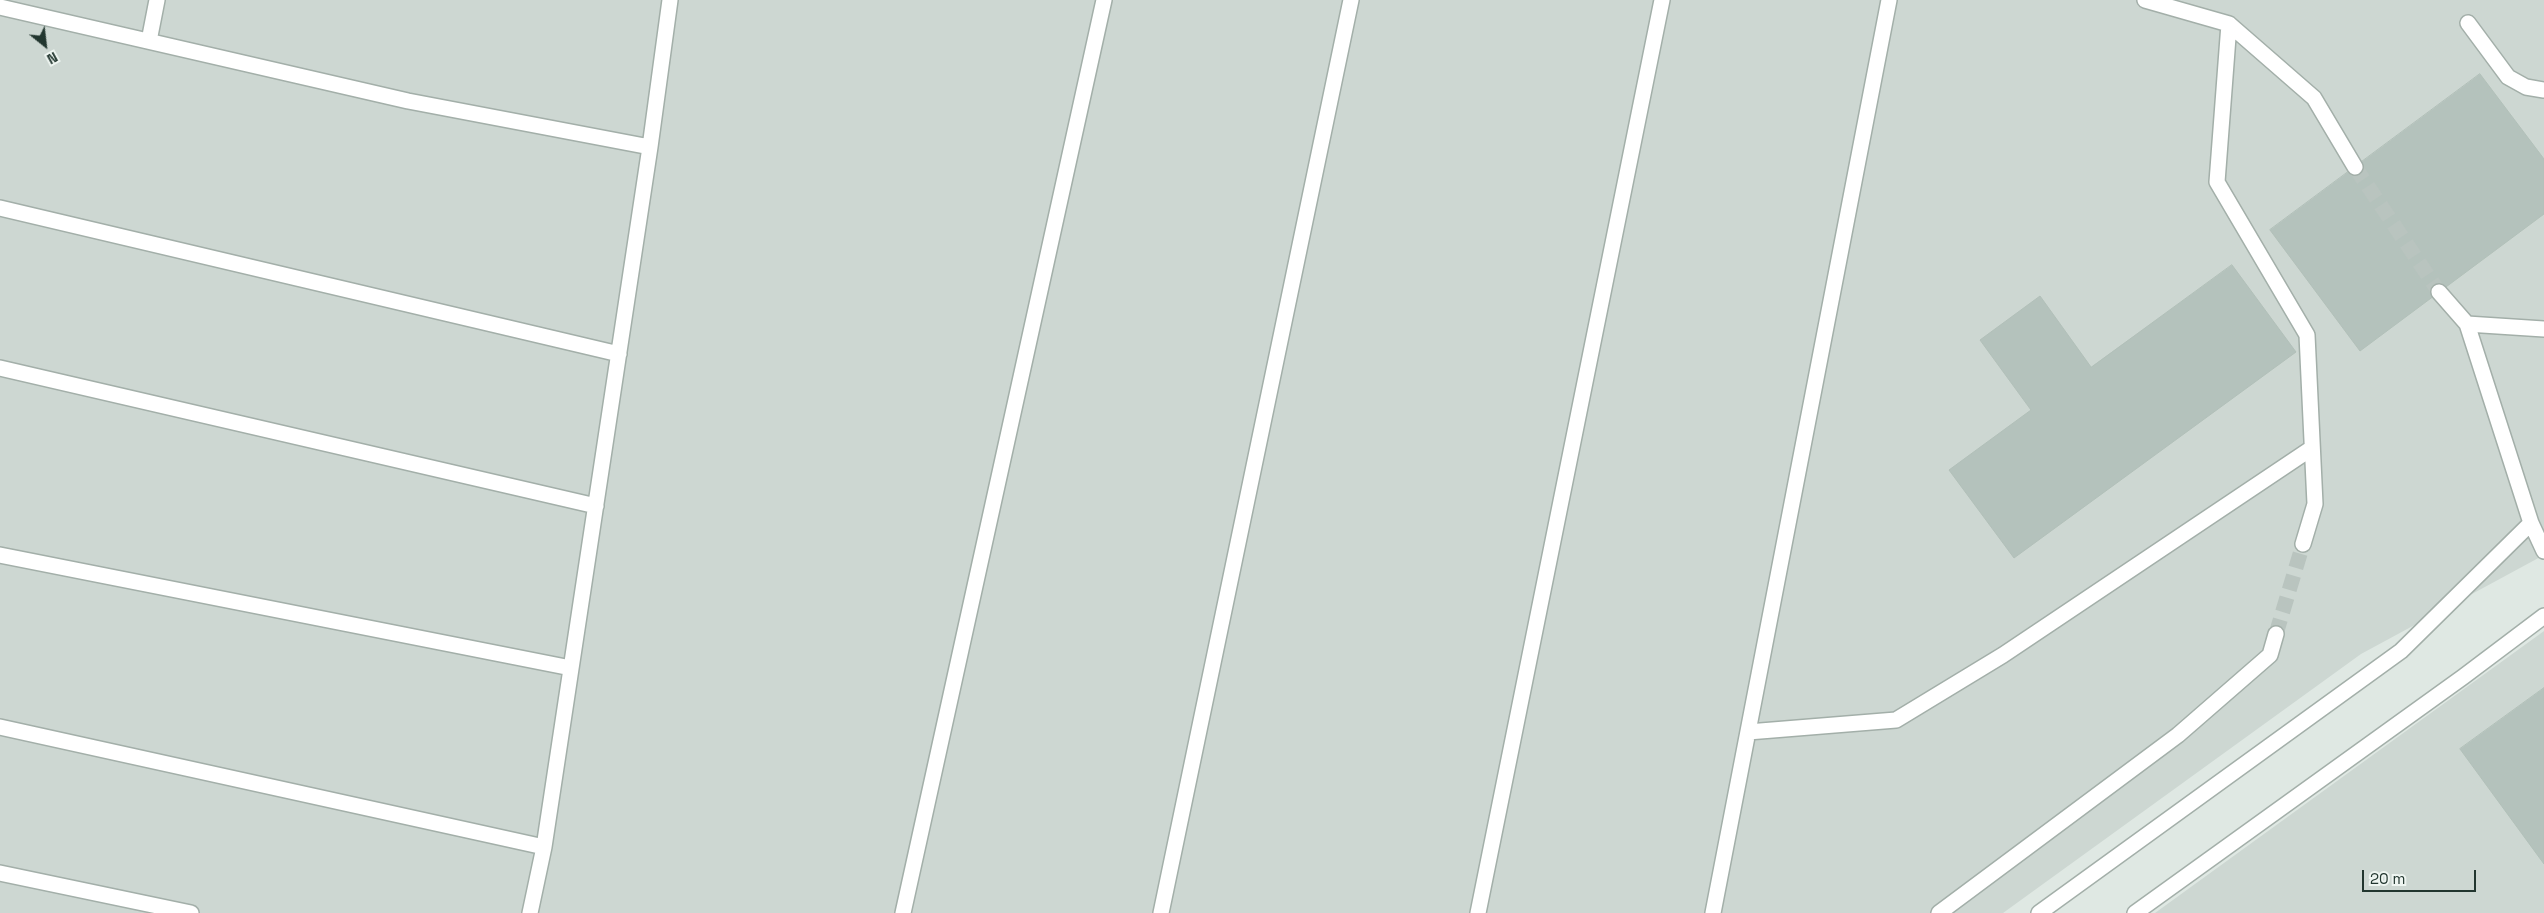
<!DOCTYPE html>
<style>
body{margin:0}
#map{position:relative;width:2544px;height:913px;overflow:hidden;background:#dfe8e3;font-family:"Space Grotesk",sans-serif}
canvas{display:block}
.north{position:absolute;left:20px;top:20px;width:50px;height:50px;-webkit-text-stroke:4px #eef5f1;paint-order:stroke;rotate:151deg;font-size:14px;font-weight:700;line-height:20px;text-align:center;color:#22362f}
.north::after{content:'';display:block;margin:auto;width:18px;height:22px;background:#22362f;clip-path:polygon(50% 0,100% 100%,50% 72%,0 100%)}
.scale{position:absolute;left:2362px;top:870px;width:114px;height:22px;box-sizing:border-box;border:2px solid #22362f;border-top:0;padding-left:6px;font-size:15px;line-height:18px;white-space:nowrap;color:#22362f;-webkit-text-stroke:4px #eef5f1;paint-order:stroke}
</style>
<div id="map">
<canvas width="2544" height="913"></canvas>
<div class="north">N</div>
<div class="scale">20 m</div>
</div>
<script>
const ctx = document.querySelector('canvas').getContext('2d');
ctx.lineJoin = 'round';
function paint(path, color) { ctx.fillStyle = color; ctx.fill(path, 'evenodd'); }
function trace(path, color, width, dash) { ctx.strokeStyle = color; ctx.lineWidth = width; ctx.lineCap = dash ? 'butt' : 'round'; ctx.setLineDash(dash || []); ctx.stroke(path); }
const built = new Path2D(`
 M0,0H2544V555L2361,654L2003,913H0Z
 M2544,631V913H2155Z`);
const building = new Path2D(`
 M2480,74L2544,159V214L2360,351L2270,230Z
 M2232,265L2296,352L2014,558L1949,470L2031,410L1980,340L2040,296L2091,367Z
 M2544,688V864L2460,749Z`);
const minorTunnel = new Path2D(`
 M2355,167L2439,292
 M2276,634L2303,544`);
const minor = new Path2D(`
 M2145,0L2229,24L2217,182L2307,335L2315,504L2303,544
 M0,7L408,101L650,147
 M2468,23L2508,77L2526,87L2544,90
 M2229,24L2314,98L2355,167
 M149,41L157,0
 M0,208L619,354
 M2467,324L2544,329
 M0,368L596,506
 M2531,523L2544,551
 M0,555L571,668
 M0,727L544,847
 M1748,732L1896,720L2003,655L2312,448
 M0,873L191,913
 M530,913L544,847L650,147L670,0
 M903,913L1104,0
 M1161,913L1351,0
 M1478,913L1662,0
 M1713,913L1889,0
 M1939,913L2178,735L2270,655L2276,634
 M2039,913L2401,651L2531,523L2467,324L2439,292
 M2135,913L2463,677L2544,616`);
paint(built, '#cdd7d2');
paint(building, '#b4c2bc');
trace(building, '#b2c0b9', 1);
trace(minorTunnel, '#b9c4bf', 15, [15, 8]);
trace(minor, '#a3afa9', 18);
trace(minor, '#fff', 15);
</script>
